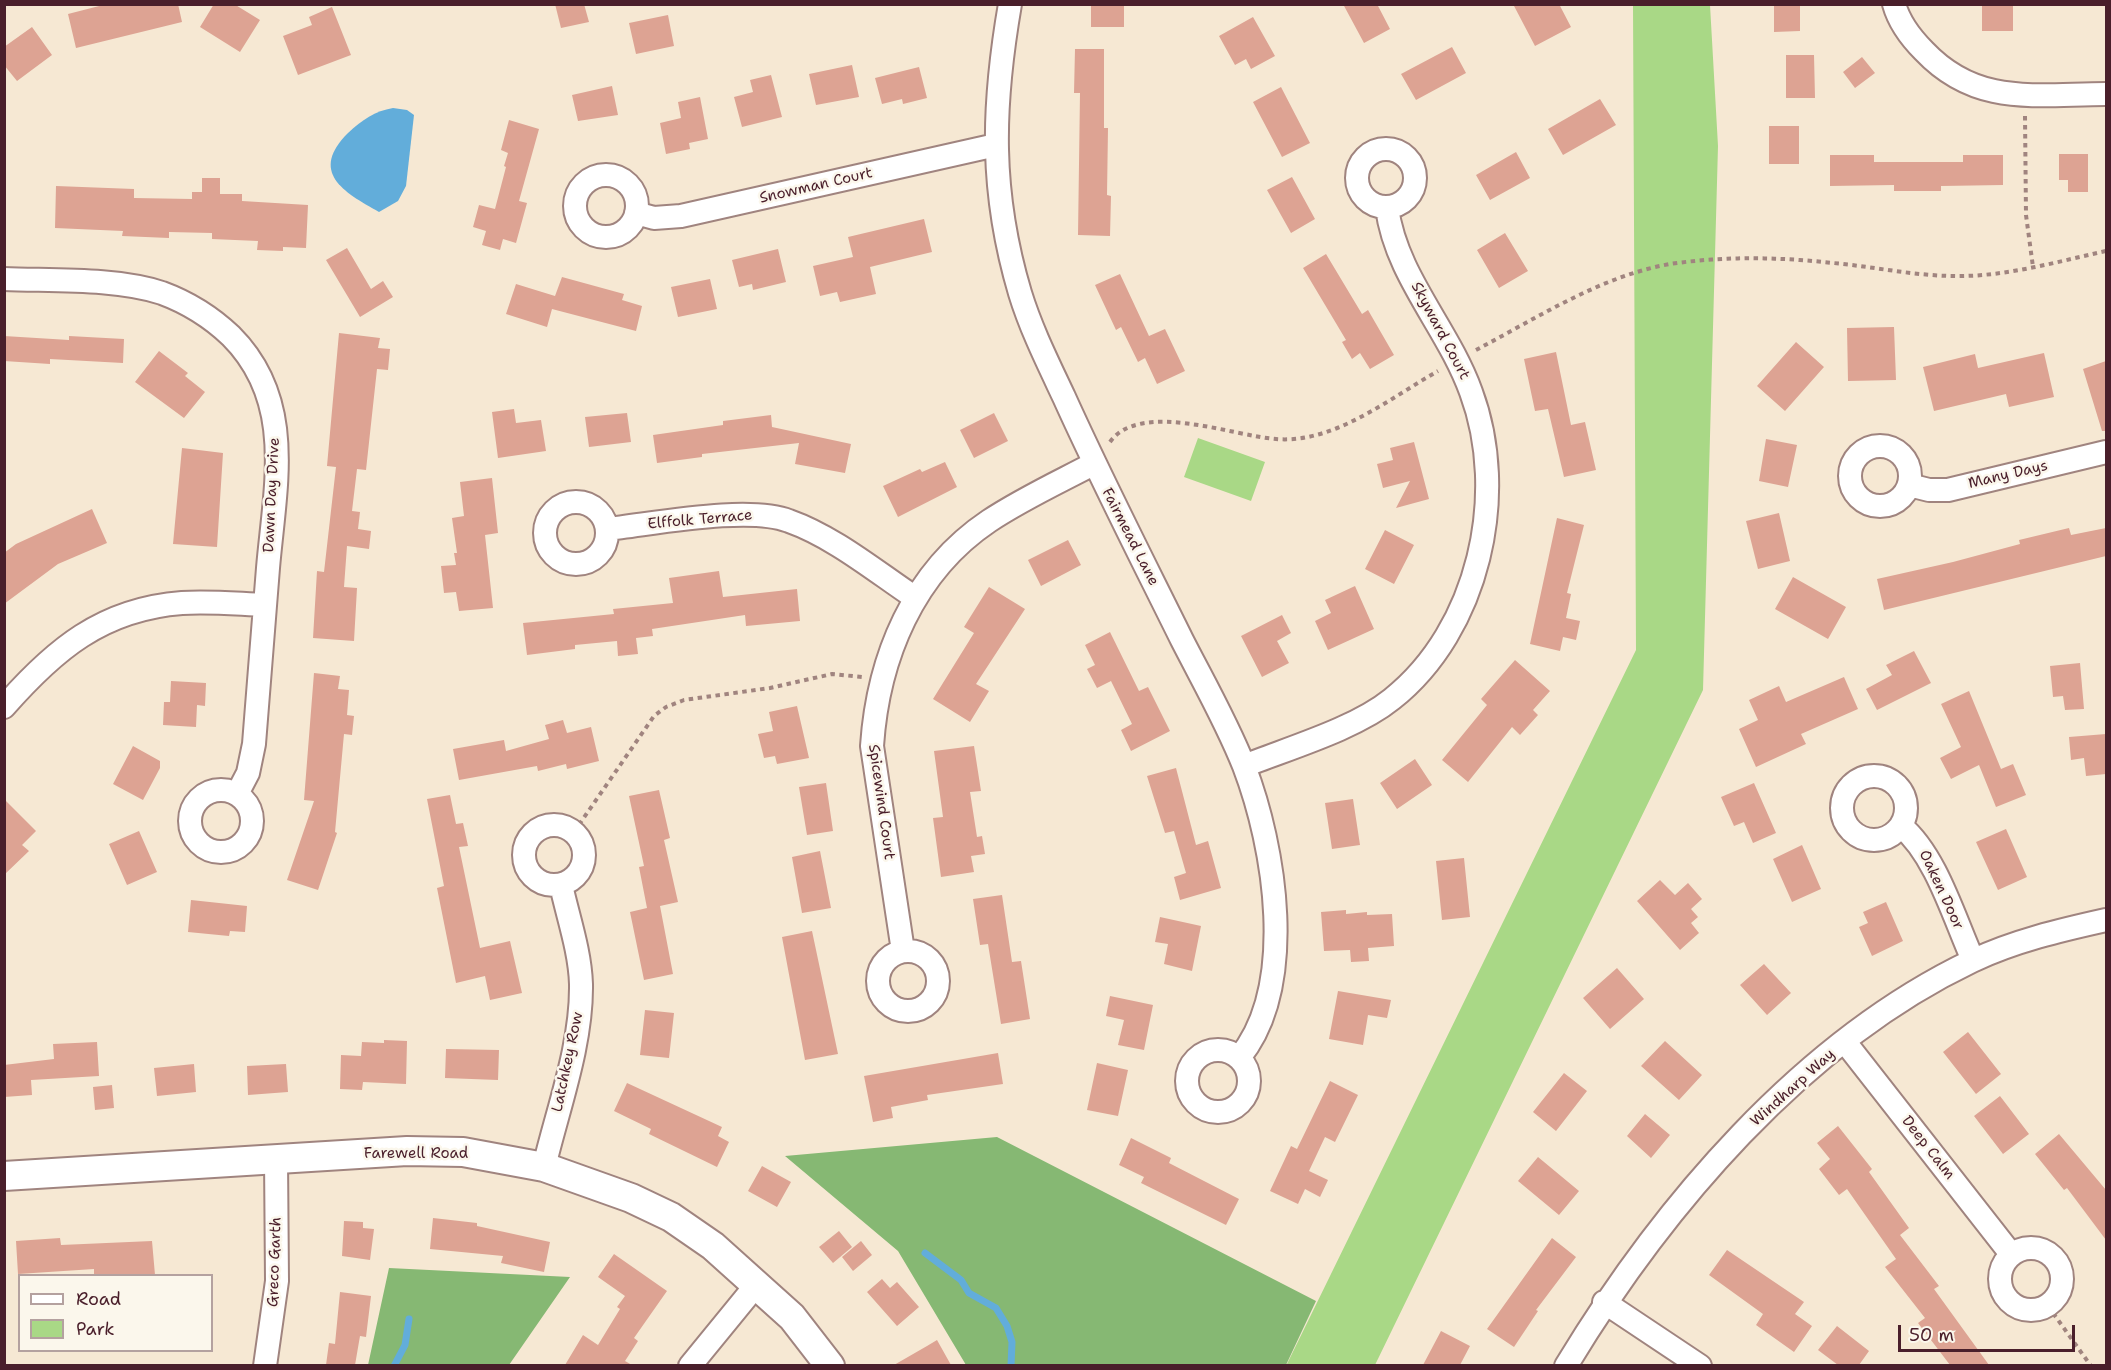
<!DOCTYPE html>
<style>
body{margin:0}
#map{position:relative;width:2111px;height:1370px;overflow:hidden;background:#f6e8d3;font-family:"Shantell Sans",sans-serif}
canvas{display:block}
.frame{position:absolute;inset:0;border:6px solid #4a1f2b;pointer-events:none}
.legend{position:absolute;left:18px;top:1274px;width:195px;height:78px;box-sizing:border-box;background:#fbf7ec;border:2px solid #b4a19f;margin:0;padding:8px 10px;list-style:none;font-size:18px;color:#4a1f2b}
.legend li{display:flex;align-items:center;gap:12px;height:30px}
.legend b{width:30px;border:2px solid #b4a19f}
.scale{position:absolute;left:1898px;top:1325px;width:177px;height:27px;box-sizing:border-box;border:3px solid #4a1f2b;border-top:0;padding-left:8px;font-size:18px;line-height:21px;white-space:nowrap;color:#4a1f2b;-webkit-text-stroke:4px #fbf7ec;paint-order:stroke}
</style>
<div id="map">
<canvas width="2111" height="1370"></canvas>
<div class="frame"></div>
<ul class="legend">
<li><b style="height:8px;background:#fff"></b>Road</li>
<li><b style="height:16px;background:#a9d886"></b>Park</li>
</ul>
<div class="scale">50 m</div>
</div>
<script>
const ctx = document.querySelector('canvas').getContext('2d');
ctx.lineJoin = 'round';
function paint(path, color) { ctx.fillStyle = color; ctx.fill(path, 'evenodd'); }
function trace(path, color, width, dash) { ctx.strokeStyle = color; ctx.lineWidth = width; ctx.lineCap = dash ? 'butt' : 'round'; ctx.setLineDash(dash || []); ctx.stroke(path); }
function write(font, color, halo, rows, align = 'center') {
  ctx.font = font + ' "Shantell Sans",sans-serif'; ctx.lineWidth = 5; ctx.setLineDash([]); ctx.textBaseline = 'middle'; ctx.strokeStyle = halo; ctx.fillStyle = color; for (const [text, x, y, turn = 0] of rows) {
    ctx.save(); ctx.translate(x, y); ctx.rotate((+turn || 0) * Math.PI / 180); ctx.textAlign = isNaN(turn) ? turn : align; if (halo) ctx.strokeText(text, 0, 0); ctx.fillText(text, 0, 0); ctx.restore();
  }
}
const green = new Path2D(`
 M1633,5H1710L1718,146L1703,690L1375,1365L1286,1366L1636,650Z
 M1198,438L1265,462L1251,501L1184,477Z`);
const forest = new Path2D(`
 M997,1137L1316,1301L1286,1365H966L898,1251L785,1156Z
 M389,1268L570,1277L509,1365H368Z`);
const water = new Path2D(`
 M393,108L407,110L414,115L406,186L398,201L379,212C343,192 309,172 348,133C362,120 375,111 393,108Z`);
const stream = new Path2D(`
 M925,1253L961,1280L969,1293L996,1308L1007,1326L1012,1342L1011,1366
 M394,1366L405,1345L409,1319`);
const building = new Path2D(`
 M107,4H178L182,22L76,48L68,14Z
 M214,4H234L260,20L240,52L200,27Z
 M555,4H584L589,22L561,28Z
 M1091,4H1124V27H1091Z
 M1343,4H1377L1390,29L1364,43Z
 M1513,4H1559L1571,27L1535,46Z
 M1774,4H1800V31L1774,32Z
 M1982,4H2013V31H1982Z
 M332,7L351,55L298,75L283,36L312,25L309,17Z
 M668,15L674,46L636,54L629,23Z
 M1253,17L1275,56L1251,69L1246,59L1235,65L1219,36Z
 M32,27L52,55L17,81L4,65V47Z
 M1452,47L1466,73L1416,100L1401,74Z
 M1075,49H1104V128H1108L1107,195L1111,196L1110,236L1078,235L1080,93H1074Z
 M1786,55H1814L1815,98H1786Z
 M1862,57L1875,73L1855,88L1843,72Z
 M852,65L859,97L816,105L809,74Z
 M919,67L927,98L903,104L902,99L882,104L875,78Z
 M771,75L782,117L742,127L734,97L753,92L750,80Z
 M612,86L618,115L578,121L572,95Z
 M1281,87L1310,143L1282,157L1253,102Z
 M700,97L708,139L689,143L690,149L666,154L660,123L681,118L678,102Z
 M1600,99L1616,125L1563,155L1548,129Z
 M509,120L539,129L519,201L527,203L516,243L503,239L500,250L482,245L486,231L473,227L479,205L495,209L506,167L504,166L508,153L501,150Z
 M1769,126H1799V164H1769Z
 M1516,152L1530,178L1490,200L1476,175Z
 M2059,154H2088V192H2068V180H2059Z
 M1830,155H1874V162H1963V155H2003V185L1941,186V191H1894V185L1830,186Z
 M1292,177L1315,219L1291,233L1267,190Z
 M202,178H220V194H242V201L308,205L306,248L283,247V251L257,250L258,241L212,239V233L169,232V238L122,236L123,231L55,228L56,186L134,189V198L192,199V192H202Z
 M924,219L932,252L870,267L876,294L840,302L837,292L820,296L813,266L853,257L848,237Z
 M1505,233L1528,271L1499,288L1477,250Z
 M347,248L371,289L383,281L393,297L360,317L326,260Z
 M778,249L786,282L753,290L752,284L739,287L732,260Z
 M1326,254L1362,314L1368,310L1394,355L1370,369L1360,353L1352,359L1342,342L1346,340L1303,268Z
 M1120,274L1149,336L1165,329L1185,371L1157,384L1145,358L1138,362L1121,327L1116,330L1095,285Z
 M562,277L624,294L622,300L642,306L636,331L552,309L547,327L506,314L516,284L555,296Z
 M710,279L717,309L678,317L671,287Z
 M1894,327L1896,380L1848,381L1847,328Z
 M339,333L380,338L378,348L390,349L388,370L377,369L366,470L357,469L352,511L360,512L358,529L371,531L369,549L347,546L344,587L357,588L354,641L313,638L317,571L324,572L336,467L327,466Z
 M4,336L69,340V336L124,339L123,363L50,359V364L4,361Z
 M1796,342L1824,367L1785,411L1757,386Z
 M159,351L188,373L185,376L205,392L184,418L135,382Z
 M1556,352L1571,425L1585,422L1596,470L1564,477L1548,409L1535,411L1524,359Z
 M2044,353L2054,397L2009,407L2006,394L1934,411L1923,367L1975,354L1978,368Z
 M2106,361V431H2102L2083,369Z
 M514,409L516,423L541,420L546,451L498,458L492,412Z
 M627,413L631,442L589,447L585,417Z
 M994,413L1008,441L974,458L960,430Z
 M771,415L772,427L851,444L845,473L795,464L799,443L702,454V457L657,463L653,435L723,425V421Z
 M1766,439L1797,445L1788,487L1759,481Z
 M1414,442L1429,499L1396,508L1410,481L1383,488L1377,464L1393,460L1390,448Z
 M182,448L223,453L217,547L173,544Z
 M945,462L957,487L898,517L883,486L920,469L922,472Z
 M492,478L498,533L485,535L493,608L459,611L456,592L444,593L441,566L456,565L454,553H457L452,518L464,516L460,482Z
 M92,509L107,543L58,564L4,604V553L16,544Z
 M1779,513L1790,561L1758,569L1746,521Z
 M1557,518L1584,525L1567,593L1571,594L1566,618L1580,621L1576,640L1563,637L1560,651L1530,644Z
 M2069,528L2071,535L2106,528V556L1884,610L1877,579L1953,562L2020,544L2019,540Z
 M1385,530L1414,545L1394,584L1365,569Z
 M1068,540L1081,565L1041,586L1028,560Z
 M719,571L723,597L797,589L800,621L746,626L745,615L652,629L653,636L636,638L638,654L618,656L617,641L575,645V649L527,655L523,623L614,614L613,609L673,603L669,578Z
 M1793,577L1846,607L1828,639L1775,609Z
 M1355,586L1374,629L1328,650L1315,621L1331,613L1325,600Z
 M989,587L1025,609L976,684L989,691L970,722L933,699L974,633L964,627Z
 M1282,615L1291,633L1277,641L1289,663L1262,677L1241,636Z
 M1110,632L1139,691L1148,687L1170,731L1131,751L1121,730L1132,724L1111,681L1097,688L1087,669L1095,665L1085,645Z
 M1914,651L1931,683L1877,710L1866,689L1892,675L1886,665Z
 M1515,660L1550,691L1533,710L1538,715L1520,735L1512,727L1468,782L1442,760L1487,705L1481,699Z
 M2080,663L2084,709L2065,710L2063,696L2053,697L2050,666Z
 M314,673L340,676L338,689L349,690L347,715L354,716L352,735L344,734L335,832L337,833L318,890L287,880L314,801L304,800Z
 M1844,677L1858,709L1801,734L1806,744L1756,767L1739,729L1758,720L1749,700L1779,686L1786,702Z
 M171,681L206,683L205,706L197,705L196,727L163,725L164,702H170Z
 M1969,691L2001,769L2013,764L2026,795L1996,807L1979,765L1951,779L1940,758L1961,747L1941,704Z
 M797,706L809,758L777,764L775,756L764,758L758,734L773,731L769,712Z
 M563,720L567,733L591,727L599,761L567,769L566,764L538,771L537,766L459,780L453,749L504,740L506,751L549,739L545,725Z
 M2106,734V774L2086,776L2084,758L2071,760L2069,737Z
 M133,746L160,761V768L143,800L113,784Z
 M974,746L981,791L970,792L977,837L982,836L985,854L971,856L974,872L941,877L933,818L943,817L934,751Z
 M1415,759L1432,785L1397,809L1380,783Z
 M1176,768L1196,845L1208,841L1221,888L1180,900L1174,877L1186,873L1174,831L1165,833L1147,776Z
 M826,783L833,831L807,835L799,787Z
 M1754,783L1776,833L1753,843L1744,822L1734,826L1721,797Z
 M659,790L670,838L664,840L678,902L660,906L673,974L644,980L630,912L647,908L639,867L644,866L629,796Z
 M450,795L456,824L463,823L468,846L459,847L480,948L510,941L522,993L490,1000L485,976L456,983L437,888L444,886L427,799Z
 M4,799L36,831L22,845L29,851L4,875Z
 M1353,799L1360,845L1332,849L1325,803Z
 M2006,829L2027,877L1998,890L1976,842Z
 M139,831L157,872L127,885L109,844Z
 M1802,845L1821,889L1792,902L1773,859Z
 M820,851L831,908L802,913L792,857Z
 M1464,858L1470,917L1442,920L1436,861Z
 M1660,880L1675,895L1688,883L1702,899L1691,909L1698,917L1691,923L1699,933L1680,950L1637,901Z
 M1002,895L1012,962L1021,961L1030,1019L1001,1024L988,944L980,945L973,899Z
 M191,900L247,906L245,932L230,931L229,936L188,932Z
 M1886,902L1903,941L1872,956L1859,927L1868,923L1863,912Z
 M1346,910V914L1367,912V915L1392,914L1394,946L1368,948L1369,961L1351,962L1350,950L1324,951L1321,912Z
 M1160,917L1201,926L1192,971L1164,964L1168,944L1155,942Z
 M812,931L838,1054L805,1060L782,937Z
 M1764,964L1791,993L1767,1015L1740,985Z
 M1617,968L1644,999L1610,1029L1583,998Z
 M1338,991L1391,1000L1387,1018L1368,1015L1363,1045L1329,1039Z
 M1110,996L1153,1005L1144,1050L1118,1045L1124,1020L1106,1016Z
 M645,1010L674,1013L669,1058L640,1055Z
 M1968,1032L2001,1074L1976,1094L1943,1052Z
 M384,1040L407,1041L406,1084L363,1082L362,1090L340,1089L341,1055L361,1056L362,1042L384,1043Z
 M1665,1041L1702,1075L1679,1100L1641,1066Z
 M97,1042L99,1076L31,1080L32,1095L4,1097V1065L54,1059L53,1044Z
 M446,1049L499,1050L498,1080L445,1078Z
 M998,1053L1003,1084L927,1095L928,1100L891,1107L893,1118L873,1122L864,1076Z
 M1097,1063L1128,1070L1118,1116L1087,1110Z
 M194,1064L196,1092L157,1096L154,1068Z
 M286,1064L288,1092L248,1095L247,1066Z
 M1564,1073L1587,1091L1556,1131L1533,1112Z
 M1330,1081L1358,1095L1335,1142L1325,1137L1309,1171L1328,1180L1320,1197L1305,1189L1298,1204L1270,1191L1291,1146L1297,1149Z
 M627,1083L722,1127L718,1136L729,1142L717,1167L649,1134L651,1129L614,1111Z
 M112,1085L114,1108L95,1110L93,1087Z
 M2000,1096L2029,1134L2003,1154L1974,1116Z
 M1645,1114L1670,1135L1651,1158L1627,1136Z
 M1838,1126L1872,1169L1869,1172L1909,1228L1900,1235L1939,1286L1934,1289L1989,1365H1950L1918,1323L1925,1318L1885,1267L1896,1259L1847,1189L1839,1195L1819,1169L1830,1159L1817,1143Z
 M2059,1134L2106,1190V1240L2067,1188L2064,1190L2035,1154Z
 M1131,1138L1171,1158L1169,1163L1239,1199L1226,1225L1141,1183L1144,1177L1119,1165Z
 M1538,1157L1579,1191L1559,1215L1518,1181Z
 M762,1166L791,1182L777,1207L748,1191Z
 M433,1218L477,1223V1226L550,1242L544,1272L501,1263L503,1256L430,1249Z
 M344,1221L363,1222V1228L374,1229L370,1260L342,1256Z
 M839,1231L852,1247L833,1263L819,1247Z
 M60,1238L61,1245L152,1241L155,1275H94V1269L18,1274L16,1241Z
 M1552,1238L1576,1257L1536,1310L1538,1311L1514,1347L1487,1329Z
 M861,1241L872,1255L853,1271L842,1257Z
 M1727,1250L1804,1302L1795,1314L1812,1326L1794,1352L1756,1325L1763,1314L1709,1275Z
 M614,1254L667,1291L634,1338L638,1341L625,1361L632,1365H565L583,1335L598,1345L620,1309L617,1307L625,1296L598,1277Z
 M882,1279L890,1288L897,1282L919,1307L897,1326L867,1292Z
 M340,1292L371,1296L366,1337L360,1336L355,1365H326L329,1343L335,1344Z
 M1837,1326L1869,1351L1859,1365H1838L1818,1350Z
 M1441,1331L1470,1346L1460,1365H1423Z
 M937,1340L951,1365H894L927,1346Z`);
const path = new Path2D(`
 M2025,116L2026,215L2033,267
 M1476,350C1537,318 1601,276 1670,264C1724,256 1779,257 1833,263C1877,267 1919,277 1964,276C2012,275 2060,261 2106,251
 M1110,442C1140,400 1233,436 1276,439C1334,444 1390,398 1438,371
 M574,832L654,716L666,707L684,700L770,688L832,674L862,677
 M2048,1306L2091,1366`);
const minor = new Path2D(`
 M1010,4C992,108 990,192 1020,293C1031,329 1048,363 1064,397C1101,479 1142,559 1182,640C1203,681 1227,723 1244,766C1275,847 1298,986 1239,1058
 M1894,4C1899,22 1911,38 1924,51C1977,107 2036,94 2106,94
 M1357 178a29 29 0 1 1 58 0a29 29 0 1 1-58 0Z
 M575 206a31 31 0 1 1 62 0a31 31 0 1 1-62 0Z
 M636,213L654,218L681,216L996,145
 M4,279C53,281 116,278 162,293C189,303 211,317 231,336C296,401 275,486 268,568C263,627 259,686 254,744L248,773L237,794
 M1850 476a30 30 0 1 1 60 0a30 30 0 1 1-60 0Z
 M1909,485L1929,490H1948L2106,452
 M545 533a31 31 0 1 1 62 0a31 31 0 1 1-62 0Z
 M607,529C654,524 748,505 789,521C834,537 875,571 914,597
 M4,707C54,650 102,609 182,603C209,601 238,604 265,605
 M1244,766C1289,748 1355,729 1392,699C1479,630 1509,494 1471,392C1448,328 1396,276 1387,208
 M1842 808a32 32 0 1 1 64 0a32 32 0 1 1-64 0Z
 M190 821a31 31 0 1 1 62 0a31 31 0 1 1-62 0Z
 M524 855a30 30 0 1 1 60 0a30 30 0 1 1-60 0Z
 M1901,826C1936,855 1954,918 1973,960
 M903,951L872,746C878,658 913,572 989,521C1022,499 1059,482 1093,464
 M878 981a30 30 0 1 1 60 0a30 30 0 1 1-60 0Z
 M1845,1042L2011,1254
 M1187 1081a31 31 0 1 1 62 0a31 31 0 1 1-62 0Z
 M544,1167C558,1108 582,1045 581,984C580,951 568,917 561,885
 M2000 1279a31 31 0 1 1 62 0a31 31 0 1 1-62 0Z
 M1604,1302L1700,1366
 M265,1366L277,1281L276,1158
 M690,1366L757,1284
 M1566,1366C1662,1207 1802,1042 1972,961C2014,941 2061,930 2106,920`);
const tertiary = new Path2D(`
 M4,1176L407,1151L463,1152L544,1167L631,1198L671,1217L713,1246L792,1317L830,1366`);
const streetNames = [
 ["Snowman Court",816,186,-13],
 ["Skyward Court",1440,331,62],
 ["Many Days",2008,475,-13],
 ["Dawn Day Drive",272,495,-87],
 ["Elffolk Terrace",700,520,-5],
 ["Fairmead Lane",1130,537,63],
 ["Spicewind Court",881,802,82],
 ["Oaken Door",1941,890,65],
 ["Latchkey Row",568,1062,-78],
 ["Windharp Way",1793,1088,-42],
 ["Deep Calm",1928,1148,52],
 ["Farewell Road",416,1154],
 ["Greco Garth",275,1262,-88]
];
paint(green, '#a9d886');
paint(forest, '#86b873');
paint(water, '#62adda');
trace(stream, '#62adda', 7);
paint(building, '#dda393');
trace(minor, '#a0847f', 26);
trace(tertiary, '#a0847f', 32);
trace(path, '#a0847f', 4, [4.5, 4.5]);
trace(minor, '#fff', 22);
trace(tertiary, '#fff', 28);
write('15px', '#4a1f2b', '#fbf7ec', streetNames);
</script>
